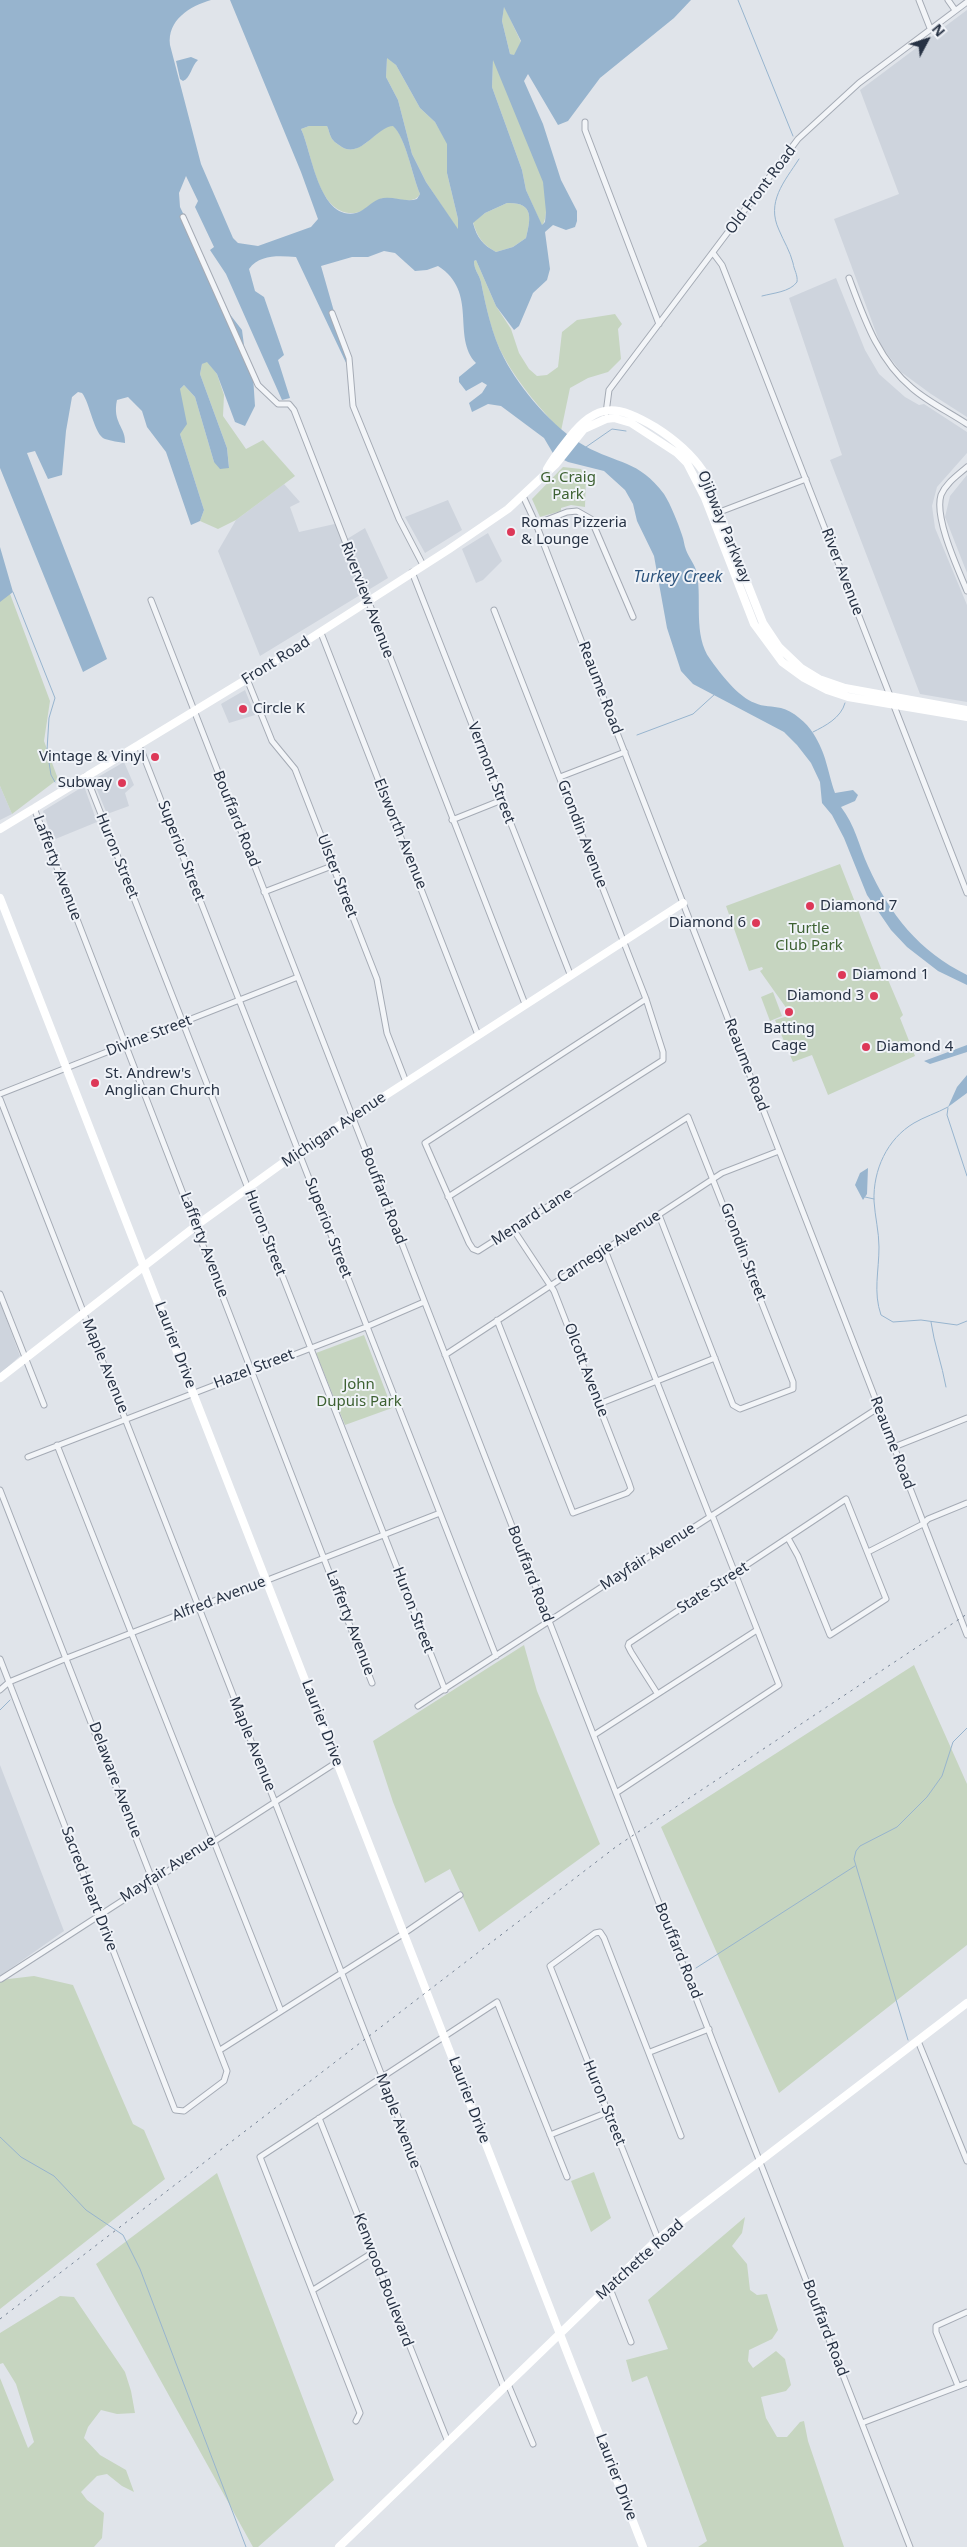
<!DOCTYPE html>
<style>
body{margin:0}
#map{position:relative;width:967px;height:2547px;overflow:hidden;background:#e0e4ea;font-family:"Noto Sans",sans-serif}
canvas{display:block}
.north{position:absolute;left:902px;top:15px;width:50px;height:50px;-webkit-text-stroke:4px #f0f3f8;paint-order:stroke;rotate:50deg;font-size:14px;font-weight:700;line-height:20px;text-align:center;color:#273244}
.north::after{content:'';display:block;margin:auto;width:18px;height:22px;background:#273244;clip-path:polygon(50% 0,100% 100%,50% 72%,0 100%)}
</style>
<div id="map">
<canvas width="967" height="2547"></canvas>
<div class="north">N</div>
</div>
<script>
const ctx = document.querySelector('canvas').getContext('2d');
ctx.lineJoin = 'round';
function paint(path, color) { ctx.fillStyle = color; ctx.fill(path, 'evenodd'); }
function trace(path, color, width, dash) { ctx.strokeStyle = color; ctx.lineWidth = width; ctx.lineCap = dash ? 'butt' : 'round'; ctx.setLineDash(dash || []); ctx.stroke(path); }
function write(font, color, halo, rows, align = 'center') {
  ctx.font = font + ' "Noto Sans",sans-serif'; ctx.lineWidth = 4; ctx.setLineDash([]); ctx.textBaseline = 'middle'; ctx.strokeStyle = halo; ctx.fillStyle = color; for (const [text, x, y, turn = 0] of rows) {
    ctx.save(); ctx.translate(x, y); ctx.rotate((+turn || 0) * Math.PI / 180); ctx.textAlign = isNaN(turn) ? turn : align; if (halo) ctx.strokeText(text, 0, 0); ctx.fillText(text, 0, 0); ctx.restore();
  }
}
const built = new Path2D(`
 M967,10V417L931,394L901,372L881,346L834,219L899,194L860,90Z
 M836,278L865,350L879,374L905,397L919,405L924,404L967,432V453L937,487L932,506L935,528L967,605V702L920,694L830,460L842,455L789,298Z
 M967,475V573L945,517L950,496Z
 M284,484L300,502L290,507L299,532L339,523L347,539L365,528L388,578L260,656L218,551L236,520Z
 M448,500L462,530L425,553L405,517Z
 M488,533L502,561L483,580L476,583L462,549Z
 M245,690L255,715L229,723L221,704Z
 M124,762L134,785L125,793L129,806L107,814L93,780Z
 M0,786L12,814L0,820Z
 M84,786L97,822L53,840L43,811Z
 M0,1302L20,1356L0,1374Z
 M0,1765L64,1931L0,1976Z`);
const green = new Path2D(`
 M504,6L521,42L515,56L510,54L502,21Z
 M387,57L396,65L420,108L435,122L448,144L447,173L458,219V230L426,182L412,154L398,100L386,77Z
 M493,58C509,99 529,139 543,180C546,190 549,217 542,226L526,190L522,170L492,87Z
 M393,125C406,138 412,175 420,194C413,206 397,197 385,198C373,199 366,212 355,213C317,216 313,155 301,129L309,126H327C329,130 329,133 331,137C332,140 336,143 339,145C359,162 377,126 393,125Z
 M507,203C534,202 531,218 526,238L513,247L496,252C483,245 477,237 473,222L485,213Z
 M476,260L496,306L511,329L519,353L529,369L537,376L547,375L558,367L562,332L577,320L615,314L622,324L618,329L621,359L608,372L588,378L570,388L561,431C541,409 520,386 505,359C492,337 486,307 481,282C479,274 474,270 474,261Z
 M207,361L217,374L224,395L223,416L246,449L263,440L295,476L236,520L218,529L200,521L204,510L180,434V389L184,385L195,397L214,462L229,467L227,448L200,374L202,364Z
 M563,467L581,469L586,477L585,507L571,505L561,508V511L540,517L532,499Z
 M0,567L50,701L44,741L58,779L12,814L0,786Z
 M840,864L884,976L886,975L903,1015L900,1018L915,1056L828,1095L812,1055L793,1062L775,1020L791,1015L785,1016L783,1010L787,1009L760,971L763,969L762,967L749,971L726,906Z
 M773,992L782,1016L770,1021L761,997Z
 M364,1335L392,1408L345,1425L316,1353Z
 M524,1645L537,1691L600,1844L479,1932L450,1869L425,1883L393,1802L373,1741Z
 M914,1665L967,1784V1945L779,2093L661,1827Z
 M34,1976L73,1985L133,2124L144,2130L165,2179L0,2309V1980Z
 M594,2172L611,2218L591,2232L571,2181Z
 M217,2173L334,2480L258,2547H253L96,2264Z
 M745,2217L742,2233L732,2246L747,2264L750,2290L757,2295L767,2294L778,2330L772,2339L749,2350L748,2361L753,2368L776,2351L785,2359L791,2385L786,2391L761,2397L766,2418L777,2437H787L800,2422L804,2421L808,2441L844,2547H698L707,2541L647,2376L632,2382L626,2360L668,2349L648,2300Z
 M60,2296L74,2297L125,2372L131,2391L135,2413L117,2414L101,2410L88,2427L84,2438L100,2455L126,2470L134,2492L122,2486L107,2474L97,2476L81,2492L87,2500L104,2513L102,2538L94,2547H0V2378L28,2448L34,2442L16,2384L3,2363L0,2364V2333Z`);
const water = new Path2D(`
 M0,0H211C190,6 167,20 170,45L201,164L233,238L238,243L258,246L311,227L318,219L301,172L230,0H691L674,18L600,78L568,121L558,125L528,74L524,81L543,124L561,180L577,211V221L575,227L566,230L553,225L545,232L550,269L547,280L533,293L519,326L514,330L496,306L476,260L474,261C474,270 479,274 481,282C486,307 492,335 504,358C520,389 554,429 585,446C617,464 639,460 664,494C671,505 678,523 682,535C684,540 684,545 686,550C689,558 696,566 697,574C702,600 693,635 710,659C720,673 738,697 755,703C763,707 773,706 781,708C793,711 807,723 813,733C827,755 827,770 835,793L853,790L858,795L855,801L841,807C855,825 859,846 868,866C890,915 919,951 967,975V985L938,971L907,947L891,930L867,895L844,838L832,815L822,803L820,782L811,763L797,745L784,732L693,684L681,671L667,628L654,556L637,521L633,504L625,490L604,471L568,462L554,455L544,438L501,406L488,404L472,412L469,403L482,393L487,385L482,382L466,391L459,382V377L476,363C451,337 479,292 438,266L427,270L415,271L395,253L384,251L368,257H352L321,266L335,315L349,350L351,361L348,367L296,257C279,256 260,254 249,269L255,291L264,297L284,355L278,360L290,398L282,400L226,274L210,250L214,247L195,207L198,201L186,176L179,193L180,207L199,246L215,295L242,330L245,353L253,376L255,406L245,426L235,422L217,374L207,362L202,364L200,374L227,448L229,468L220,469L214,462L195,397L184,385L180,389L187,424L180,434L204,510L200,521L191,525L166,452L147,427L142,411L128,397L117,400C112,423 126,427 125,443C119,442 111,441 105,439C94,435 90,403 82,393L78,392L72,397L66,431L62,475L48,479L35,451L27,453L107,659L83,672L0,468ZM504,7L521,41L514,55L510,54L502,21ZM387,58L396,65L420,108L435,122L447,144V173L458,219V229L426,182L412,154L398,100L386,77ZM493,60L543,182L546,212L545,222L542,225L526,190L522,170L492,87ZM309,126H327C329,130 329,133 331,137C332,140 336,143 339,145C359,162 377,126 393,126C406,138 412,175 420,194L417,199C405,203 392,195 379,199C371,202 364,211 356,213C319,221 312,152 301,129ZM507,203C534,202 531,218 526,238L513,247L496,252C483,245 477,238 473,223L485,213Z
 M191,57L198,60C191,66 191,78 183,81L180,79L176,61Z
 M0,547L13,592L0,602Z
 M967,1045V1052L930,1064L924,1061Z
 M967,1075V1093L948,1107L957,1087Z
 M868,1168L867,1194L863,1200L855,1185L860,1173Z`);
const stream = new Path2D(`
 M738,0L793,136
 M762,296C773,293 790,292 797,282C798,275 794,270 793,263C790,251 784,242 779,230C766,202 784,182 799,159
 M586,447L612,429L626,431
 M13,592L55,698L49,718L47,750L51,775L55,782
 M813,732C825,726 841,718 845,703
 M637,735L693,714L715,694
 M948,1107C937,1113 924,1117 914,1123C887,1139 873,1170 874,1201C875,1217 879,1232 879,1247C879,1271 873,1292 881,1315L893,1322L921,1320L957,1325L967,1321
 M948,1108L947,1115L967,1176
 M865,1197L874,1199
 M931,1322C934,1344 942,1364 946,1387
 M0,1710L10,1700
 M696,1968C749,1934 802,1900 855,1866
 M908,2040L854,1859L856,1851L860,1846L897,1827L927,1797L942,1776L953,1742L967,1728
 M0,2137L21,2157L54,2176L86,2210L123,2235L140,2269L246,2547`);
const street = new Path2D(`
 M919,0L930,28
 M948,0L955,10
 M585,122V130L659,324
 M183,217L258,385L278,404H289L294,410L525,1004
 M713,253L722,265L967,893
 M849,278C864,318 878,360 912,388C928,402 949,412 967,424
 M332,313L349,358L353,406L399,519L423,565
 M606,413L609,390L798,139L859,83L967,2
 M967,467C958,475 946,483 941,495C934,518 958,569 967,591
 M523,496L536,524L967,1635
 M717,513L806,479
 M536,524L567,512L577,511L591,519L633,617
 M412,572L570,974
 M151,600L910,2547
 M321,633L478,1035
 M247,679L272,741L295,769L377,979L387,1033L406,1082
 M138,745L142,752L496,1656
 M86,776L445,1690
 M560,777L625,752
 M34,808L372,1683
 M452,820L502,800
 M264,892L332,866
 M646,999L425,1143L469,1243L473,1249L478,1251L688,1117L793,1382V1389L740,1409L733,1405L659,1215
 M0,1094L298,977
 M0,1099L504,2388
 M448,1197L663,1060V1052L646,999L494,610
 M605,1250L710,1517
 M0,1294L44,1405
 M497,1320L573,1513L627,1493L631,1489L629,1483L554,1291L513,1229
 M445,1355L722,1173L779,1151
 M599,1404L715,1358
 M57,1445L281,2011
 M894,1447L967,1418
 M28,1457L366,1327L424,1302
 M0,1490L227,2071L224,2081L184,2111L175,2110L0,1659
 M868,1552L923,1524L928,1519L967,1503
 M0,1690L9,1682L67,1658L440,1513
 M657,1693L631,1652L628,1646L629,1643L846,1499L886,1599L830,1635L798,1556L788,1538
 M418,1706L878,1408
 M594,1735L757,1630
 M616,1793L779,1685L712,1515
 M1,1979L337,1762
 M918,2041L967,2161
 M220,2050L403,1934L460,1895
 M650,2052L709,2029
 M319,2118L448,2442
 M550,2135L608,2112
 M658,2239L550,1966L595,1933L600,1932L604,1938L681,2136
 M609,2286L631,2342
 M313,2290L372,2253
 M508,2384L533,2444
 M958,2386L936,2332V2326L967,2312
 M356,2421L360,2413L260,2157L497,2002L567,2177
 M862,2423L967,2383`);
const secondary = new Path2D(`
 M547,469C553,458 561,448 569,438C597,401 618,405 655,427C674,439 690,452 703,471L763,623L779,647L801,668L819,679L845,688L967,710
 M0,829L247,679L448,550L508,509L556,464L584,429L606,419L614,418L631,423L677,453L687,463L705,498L754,624L782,662L804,678L827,690L848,697L967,717
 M0,898L643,2547
 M0,1378L201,1222L298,1152L683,903
 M339,2547L658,2239L967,2003`);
const rail = new Path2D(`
 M0,2319L617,1846L967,1614`);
const markers = [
 [511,532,5,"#dd3858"],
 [243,709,5,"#dd3858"],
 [155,757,5,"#dd3858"],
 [122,783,5,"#dd3858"],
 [810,906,5,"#dd3858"],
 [756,923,5,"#dd3858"],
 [842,975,5,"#dd3858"],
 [874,996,5,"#dd3858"],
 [789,1012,5,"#dd3858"],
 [866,1047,5,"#dd3858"],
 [95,1083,5,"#dd3858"]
];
const streetNames = [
 ["Old Front Road",761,190,-53],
 ["Ojibway Parkway",724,527,68],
 ["River Avenue",842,572,69],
 ["Riverview Avenue",367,600,69],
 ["Front Road",276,661,-32],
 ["Reaume Road",600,688,69],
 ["Vermont Street",491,773,69],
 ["Bouffard Road",236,819,68],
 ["Elsworth Avenue",400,834,68],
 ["Grondin Avenue",582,834,69],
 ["Superior Street",181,851,69],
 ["Huron Street",117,856,68],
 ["Lafferty Avenue",57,868,69],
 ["Ulster Street",337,876,69],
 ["Divine Street",149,1036,-21],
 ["Reaume Road",746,1065,69],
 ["Michigan Avenue",334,1130,-34],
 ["Bouffard Road",383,1196,69],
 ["Menard Lane",532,1217,-33],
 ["Superior Street",328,1228,69],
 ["Huron Street",265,1233,69],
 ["Lafferty Avenue",204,1245,69],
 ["Carnegie Avenue",609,1247,-33],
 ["Grondin Street",743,1252,69],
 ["Laurier Drive",175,1345,69],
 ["Maple Avenue",105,1366,68],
 ["Hazel Street",254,1369,-21],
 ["Olcott Avenue",586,1370,69],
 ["Reaume Road",892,1443,69],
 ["Mayfair Avenue",648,1557,-33],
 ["Bouffard Road",530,1574,69],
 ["State Street",713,1588,-33],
 ["Alfred Avenue",219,1599,-21],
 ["Huron Street",413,1610,69],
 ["Lafferty Avenue",350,1623,69],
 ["Laurier Drive",322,1723,69],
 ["Maple Avenue",252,1744,68],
 ["Delaware Avenue",115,1780,69],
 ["Mayfair Avenue",168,1869,-33],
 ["Sacred Heart Drive",89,1889,69],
 ["Bouffard Road",678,1951,68],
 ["Laurier Drive",469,2100,69],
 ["Huron Street",604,2103,68],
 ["Maple Avenue",398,2121,69],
 ["Matchette Road",640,2260,-42],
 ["Kenwood Boulevard",383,2280,69],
 ["Bouffard Road",825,2328,69],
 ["Laurier Drive",616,2477,69]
];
const parkNames = [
 ["G. Craig",568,478],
 ["Park",568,495],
 ["Turtle",809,929],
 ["Club Park",809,946],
 ["John",359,1385],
 ["Dupuis Park",359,1402]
];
const poiNames = [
 ["Romas Pizzeria",521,523],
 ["& Lounge",521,540],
 ["Circle K",253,709],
 ["Vintage & Vinyl",145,757,"right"],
 ["Subway",112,783,"right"],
 ["Diamond 7",820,906],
 ["Diamond 6",746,923,"right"],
 ["Diamond 1",852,975],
 ["Diamond 3",864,996,"right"],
 ["Batting",789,1029,"center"],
 ["Cage",789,1046,"center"],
 ["Diamond 4",876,1047],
 ["St. Andrew's",105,1074],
 ["Anglican Church",105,1091]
];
const waterNames = [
 ["Turkey Creek",678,577]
];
paint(built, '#ced4dd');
paint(green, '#c6d5c0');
paint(water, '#97b4ce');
trace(stream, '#97b4ce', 1);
trace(street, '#a5abb5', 7);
trace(street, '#f3f5f8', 5);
trace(secondary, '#fff', 8);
trace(rail, '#778496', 1, [2.5, 5]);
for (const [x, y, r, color] of markers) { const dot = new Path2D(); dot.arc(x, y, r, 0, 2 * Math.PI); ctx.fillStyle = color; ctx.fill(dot); trace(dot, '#f0f3f8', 2); }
write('15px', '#273244', '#f0f3f8', streetNames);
write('15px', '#3d6132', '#f0f3f8', parkNames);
write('15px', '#273244', '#f0f3f8', poiNames, 'left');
write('italic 16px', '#2c537c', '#f0f3f8', waterNames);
</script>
